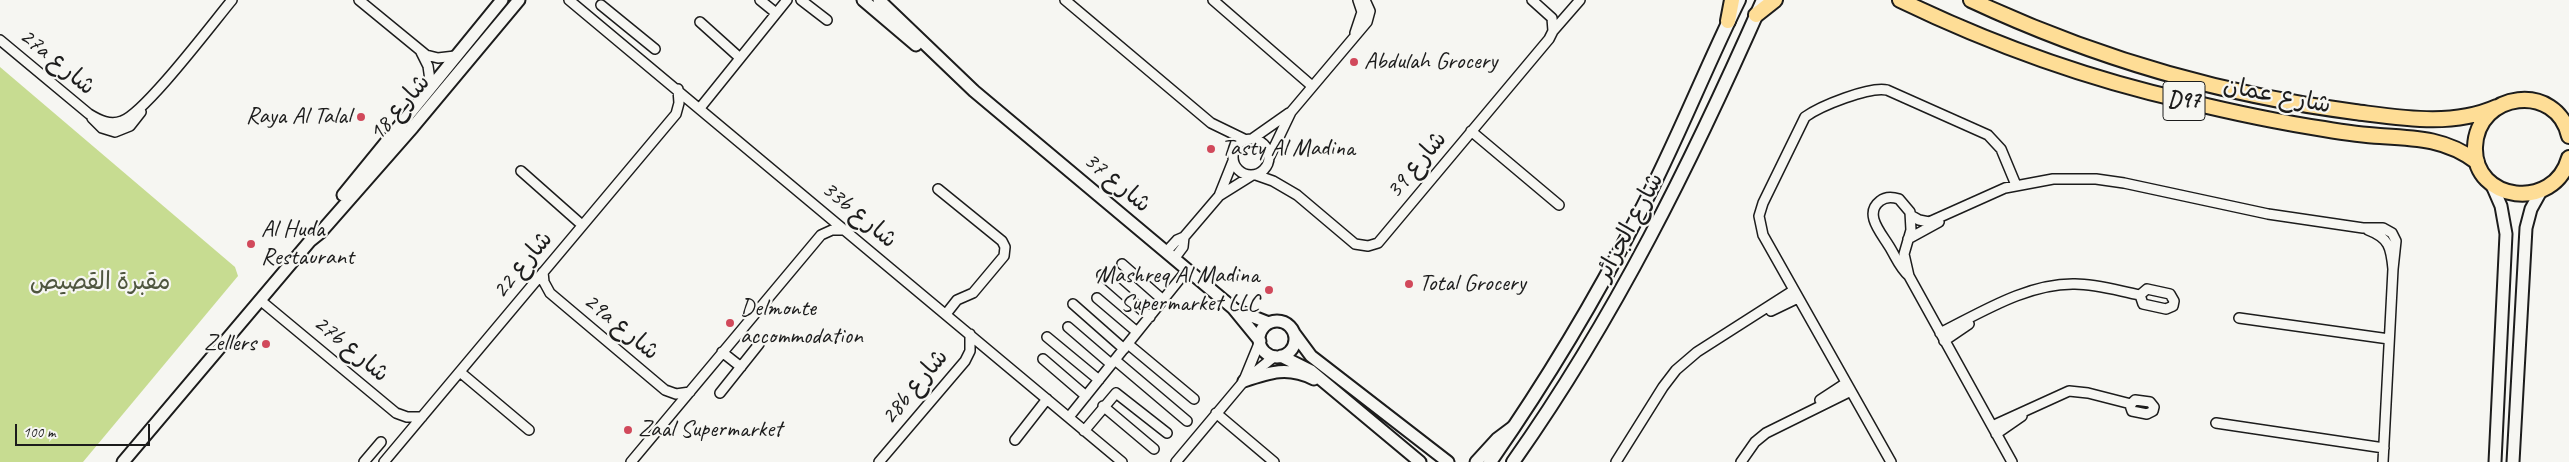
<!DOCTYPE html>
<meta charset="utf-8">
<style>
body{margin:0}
#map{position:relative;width:2569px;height:462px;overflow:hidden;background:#f6f6f2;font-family:Caveat,sans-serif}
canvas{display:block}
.scale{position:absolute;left:15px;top:424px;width:135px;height:22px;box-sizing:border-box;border:2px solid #1c1c1c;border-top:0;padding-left:6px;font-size:15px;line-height:18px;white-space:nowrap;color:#1c1c1c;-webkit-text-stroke:4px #f6f6f2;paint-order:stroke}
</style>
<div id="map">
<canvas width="2569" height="462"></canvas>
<div class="scale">100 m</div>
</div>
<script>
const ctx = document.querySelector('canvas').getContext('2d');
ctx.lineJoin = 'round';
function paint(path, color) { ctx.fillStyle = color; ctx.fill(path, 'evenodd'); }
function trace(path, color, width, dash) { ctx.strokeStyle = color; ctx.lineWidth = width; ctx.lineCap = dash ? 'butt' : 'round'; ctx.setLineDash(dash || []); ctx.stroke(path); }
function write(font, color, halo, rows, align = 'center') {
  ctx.font = font + ' Caveat,"Playpen Sans Arabic",sans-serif'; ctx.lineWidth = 4.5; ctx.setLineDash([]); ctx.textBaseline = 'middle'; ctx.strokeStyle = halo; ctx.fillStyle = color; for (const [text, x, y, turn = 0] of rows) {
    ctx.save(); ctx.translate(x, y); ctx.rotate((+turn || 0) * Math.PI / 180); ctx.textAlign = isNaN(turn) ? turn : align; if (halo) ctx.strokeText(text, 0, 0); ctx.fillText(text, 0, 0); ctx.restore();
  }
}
const green = new Path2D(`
 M0,67L235,267L238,276L83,462H0Z`);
const minor = new Path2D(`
 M359,0L426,55L438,58L455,56
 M569,0L1122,462
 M760,0L776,13
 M801,0L827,20
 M1065,0L1211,123L1246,140
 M1213,0L1312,86
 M601,5L655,49
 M700,22L740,58
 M1553,31L1580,0
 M1355,33L1362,12L1358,0
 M0,40L89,114C99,120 110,126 122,121C145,113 212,24 232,0
 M421,52L428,66L431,87
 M700,108L787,0
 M92,118L102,128L115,132L130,126L141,112
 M1471,131L1559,205
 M1233 157a18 18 0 1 1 36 0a18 18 0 1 1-36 0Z
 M1252,139L1289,113
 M1269,158L1291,112L1367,22L1370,11L1365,0
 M521,171L582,225
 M1256,175L1273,181L1297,195L1355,244L1368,246L1378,243L1549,39L1553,31L1552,18L1532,0
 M938,189L1002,241L1005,247L1004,256L973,293L957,300L946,314
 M1219,196L1233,161
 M1912,216L1919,220L1929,222L2005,188L2053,179H2096L2124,183L2268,214L2363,228H2383L2392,233L2396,241L2393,269
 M2368,230C2389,238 2391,247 2393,269L2383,462
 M1908,239L1939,222
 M1166,252L1177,240L1184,237L1219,196L1251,176
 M1174,259L1183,247L1184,237
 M1122,264L1163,300
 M543,272L544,282L550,293L665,390L676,394L690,392
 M1102,275L1150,317
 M1909,276C1899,267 1896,257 1889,246C1882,234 1863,214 1880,201C1886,196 1893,197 1899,199L1910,212L1911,230L1904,254L1909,276L2012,462
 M2147,289L2170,294L2174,301L2173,306L2166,309L2143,304L2140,295Z
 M1097,298L1137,332
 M260,300L396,413L407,417H422
 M1073,304L1124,349
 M1771,311L1798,298
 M2239,318L2389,339
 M1068,327L1111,364
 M1940,333C1982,312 2028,283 2075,284C2097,284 2119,291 2140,295
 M1047,337L1099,380
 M1944,341L1969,324
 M1128,344L1194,399
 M722,352L741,367
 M1043,359L1086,396
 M1115,360L1187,421
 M460,372L529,430
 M1244,380L1260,341
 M720,393L759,344
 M1820,400L1846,383
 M2135,400L2150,402L2154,407L2153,411L2147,414L2132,411L2130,405Z
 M1103,406L1154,449
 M1216,413L1274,462
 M1069,417L1187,270
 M2216,423L2384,448
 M1992,426L2069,391L2088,393L2131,404
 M1084,431L1116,393L1167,433
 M1996,434L2022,416
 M1015,440L1047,399
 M364,462L381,442
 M384,462L676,114L679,103L678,89
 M631,462L821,235L832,230H846
 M879,462L965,361L970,351V334
 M1176,462L1244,381L1275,356
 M1616,462L1663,387L1676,370L1697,352L1794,290
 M1741,462L1755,442L1766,433L1851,391
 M1891,462L1763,235L1759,216L1763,203L1805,117C1820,106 1870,86 1887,90L1988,135L2001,149L2016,185`);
const tertiary = new Path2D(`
 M863,0L916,45
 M879,0L974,91L1233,308L1260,341
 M2491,183L2501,206L2506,234L2495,462
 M343,195L502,0
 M1236,310L1269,323
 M1259 339a18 18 0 1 1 36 0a18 18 0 1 1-36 0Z
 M1294,333L1311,356L1448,462
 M1281,356L1311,371L1420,462
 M1244,381C1270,372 1288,366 1314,379
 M123,462L310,241L320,233L413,127L519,0
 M1476,462L1497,439L1513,427
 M2513,462L2526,228L2531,209L2541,191`);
const secondary = new Path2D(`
 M1490,462C1545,383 1594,302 1638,216C1675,146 1704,71 1739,0
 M1513,462C1615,318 1692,161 1763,0`);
const primary = new Path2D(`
 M1900,0C1991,44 2088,79 2186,101C2231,112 2278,122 2324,129C2342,132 2361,135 2380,136C2416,138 2447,139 2477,162
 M1971,0C2093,57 2222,95 2355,112C2402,118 2452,127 2497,107
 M1756,15L1775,0
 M1728,21L1732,0
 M2569,136C2557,82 2477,91 2475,147C2473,202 2554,212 2569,158`);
const markers = [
 [1354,62,5,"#d1495b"],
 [361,117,5,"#d1495b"],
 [1211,149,5,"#d1495b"],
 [251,244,5,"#d1495b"],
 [1409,284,5,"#d1495b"],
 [1269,290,5,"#d1495b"],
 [730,323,5,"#d1495b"],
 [266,344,5,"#d1495b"],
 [628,430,5,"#d1495b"]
];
const shields = [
 [2184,101,42]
];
const shieldNames = [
 ["D97",2184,101]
];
const streetNames = [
 ["27a شارع",57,62,40],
 ["شارع عمان",2277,96,11],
 ["شارع 18",400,108,-49],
 ["شارع 39",1417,165,-50],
 ["شارع 37",1117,183,40],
 ["33b شارع",859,215,40],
 ["شارع الجزائر",1630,227,-62],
 ["شارع 22",523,265,-50],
 ["29a شارع",621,327,40],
 ["27b شارع",351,349,40],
 ["28b شارع",915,387,-50]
];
const poiNames = [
 ["Abdulah Grocery",1364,62],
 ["Raya Al Talal",351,117,"right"],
 ["Tasty Al Madina",1221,149],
 ["Al Huda",261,230],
 ["Restaurant",261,258],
 ["Mashreq Al Madina",1259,276,"right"],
 ["Supermarket LLC",1259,304,"right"],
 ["Total Grocery",1419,284],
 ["Delmonte",740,309],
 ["accommodation",740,337],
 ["Zellers",256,344,"right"],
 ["Zaal Supermarket",638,430]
];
const parkNames = [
 ["مقبرة القصيص",100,283]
];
paint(green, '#c7dc91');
trace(minor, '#1c1c1c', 12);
trace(tertiary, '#1c1c1c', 15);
trace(secondary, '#1c1c1c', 16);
trace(primary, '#1c1c1c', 18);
trace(minor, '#f6f6f2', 9);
trace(tertiary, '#f6f6f2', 11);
trace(secondary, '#f6f6f2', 12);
trace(primary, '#fedd96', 14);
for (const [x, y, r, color] of markers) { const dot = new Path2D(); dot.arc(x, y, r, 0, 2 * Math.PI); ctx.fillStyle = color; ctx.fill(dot); trace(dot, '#f6f6f2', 2); }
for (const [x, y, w] of shields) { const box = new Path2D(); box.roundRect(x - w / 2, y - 19.5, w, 39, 4); ctx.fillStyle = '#f6f6f2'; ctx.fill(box); trace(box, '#1c1c1c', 1); }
write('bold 22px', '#1c1c1c', null, shieldNames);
write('24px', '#1c1c1c', '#f6f6f2', streetNames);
write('24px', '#1c1c1c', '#f6f6f2', poiNames, 'left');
write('24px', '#4f563f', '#f6f6f2', parkNames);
</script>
